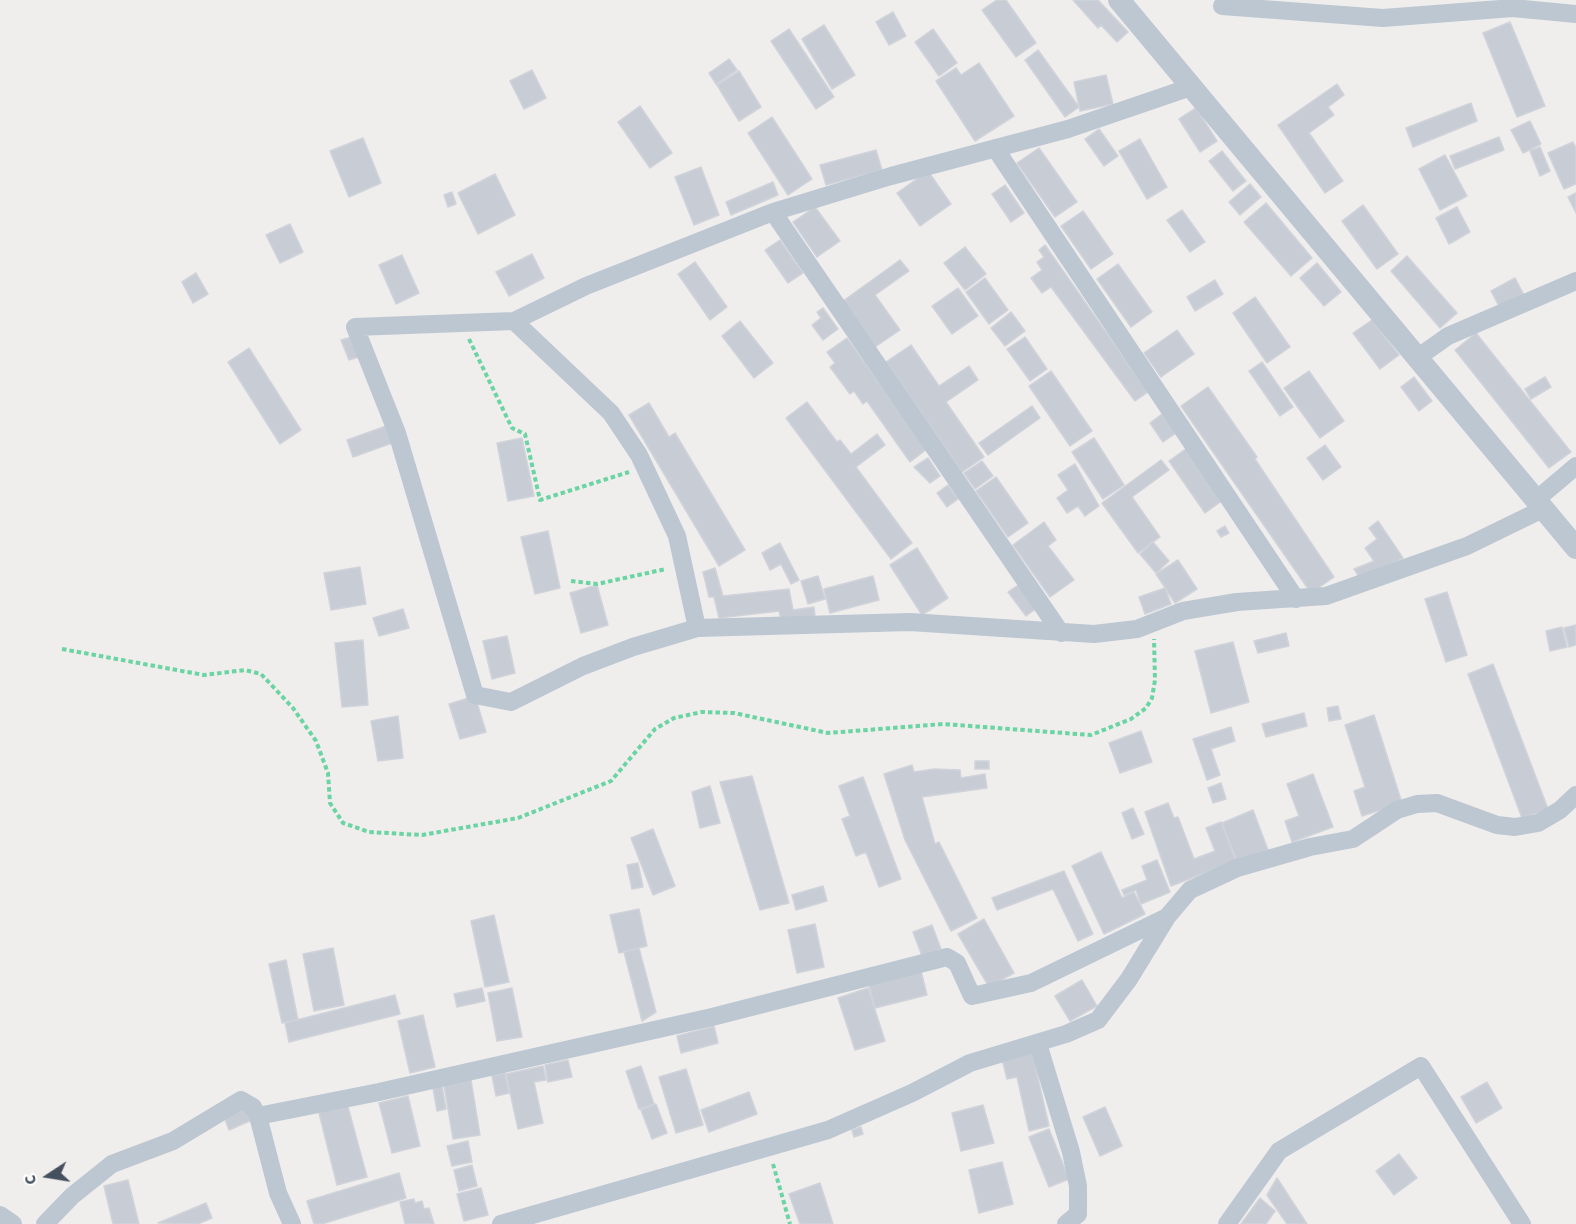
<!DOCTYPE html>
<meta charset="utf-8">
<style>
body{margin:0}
#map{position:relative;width:1576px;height:1224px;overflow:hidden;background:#f0eded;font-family:"Source Sans 3",sans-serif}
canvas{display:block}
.north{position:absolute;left:18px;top:1146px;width:60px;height:60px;-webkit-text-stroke:4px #fff;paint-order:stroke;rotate:258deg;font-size:16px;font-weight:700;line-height:24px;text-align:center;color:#44505d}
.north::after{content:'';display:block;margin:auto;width:21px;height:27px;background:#44505d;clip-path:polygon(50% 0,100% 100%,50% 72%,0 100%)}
</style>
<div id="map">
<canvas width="1576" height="1224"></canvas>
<div class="north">С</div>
</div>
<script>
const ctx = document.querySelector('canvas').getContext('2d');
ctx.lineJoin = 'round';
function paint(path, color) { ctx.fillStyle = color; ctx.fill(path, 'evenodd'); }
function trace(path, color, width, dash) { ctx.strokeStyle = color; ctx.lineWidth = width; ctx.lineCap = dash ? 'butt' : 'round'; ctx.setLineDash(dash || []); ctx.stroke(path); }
const building = new Path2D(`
 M997,0H1006L1036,43L1016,57L982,10Z
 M1073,0H1098L1128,32L1117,42L1101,25L1098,28Z
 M893,12L906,36L889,45L876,22Z
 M1510,22L1545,106L1517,117L1483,33Z
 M824,25L855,75L832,89L802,39Z
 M789,29L834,97L816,109L771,41Z
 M933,29L957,63L939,76L915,42Z
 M1038,50L1079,107L1065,117L1025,60Z
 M729,59L737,70L716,84L709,73Z
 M979,63L1014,116L975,141L936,81L956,68L961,75Z
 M532,70L546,98L524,109L510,81Z
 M739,71L761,107L739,121L717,85Z
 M1106,75L1113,104L1080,111L1074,82Z
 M1337,84L1344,95L1328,107L1334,115L1309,133L1343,181L1325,193L1278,125Z
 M1471,103L1477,121L1413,147L1406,128Z
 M640,106L672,153L650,168L618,122Z
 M1196,108L1217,141L1200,152L1179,119Z
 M772,117L812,179L788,195L748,133Z
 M1530,121L1541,144L1523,153L1511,130Z
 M1099,129L1118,156L1104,166L1085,139Z
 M1499,137L1504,150L1455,169L1450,156Z
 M363,138L381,183L349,197L330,151Z
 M1140,139L1167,187L1147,199L1119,151Z
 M1573,142L1576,148V184L1564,189L1548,153Z
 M1540,147L1550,171L1540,176L1530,151Z
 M1039,148L1077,202L1055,217L1017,163Z
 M876,150L882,170L826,185L820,165Z
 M1222,151L1246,181L1233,191L1209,161Z
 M1445,155L1467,196L1440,210L1419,169Z
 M701,167L719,215L694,225L675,177Z
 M928,171L951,204L920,226L897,193Z
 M495,174L515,215L478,234L458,193Z
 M773,182L778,195L731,215L726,202Z
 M1250,184L1261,197L1240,215L1229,202Z
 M1005,185L1024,213L1011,222L992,194Z
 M452,192L456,204L448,207L444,195Z
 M1576,193V213L1568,197Z
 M1266,203L1312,258L1291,276L1244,222Z
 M1363,205L1398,254L1377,269L1342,221Z
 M815,207L840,241L817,257L793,222Z
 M1457,207L1470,232L1449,244L1436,218Z
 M1182,210L1205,242L1190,252L1167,220Z
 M1083,211L1113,254L1091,269L1061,226Z
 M290,224L303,252L280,263L266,235Z
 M780,240L803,273L788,283L765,250Z
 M1045,245L1148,392L1135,401L1051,287L1042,293L1031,278L1042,270L1037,262L1044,257L1039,250Z
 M965,247L986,274L965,290L944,263Z
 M532,254L544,278L509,296L496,272Z
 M402,255L419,293L396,304L379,265Z
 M1407,256L1457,313L1440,328L1391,271Z
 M900,260L909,271L875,295L900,330L875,347L843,301Z
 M695,262L727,307L710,320L678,274Z
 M1317,263L1341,292L1324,306L1300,278Z
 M1118,264L1152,312L1131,327L1097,279Z
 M196,273L208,294L193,303L182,282Z
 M985,278L1008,310L989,324L966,292Z
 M1515,278L1524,295L1500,308L1491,291Z
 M1215,280L1223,294L1195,311L1187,297Z
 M958,288L978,316L952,334L932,306Z
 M1255,297L1290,347L1267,363L1233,313Z
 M823,308L838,329L823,340L812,325L821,318L817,312Z
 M1011,312L1025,331L1005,346L991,328Z
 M1372,320L1399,355L1380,369L1353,333Z
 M740,321L773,363L754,378L722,336Z
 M1177,330L1194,354L1161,377L1144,353Z
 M1476,333L1571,452L1549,468L1455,350Z
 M355,336L362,356L349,360L341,340Z
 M1025,337L1047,369L1030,381L1007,349Z
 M847,338L927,449L910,462L867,401L863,404L854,391L850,394L830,367L835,363L827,352Z
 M911,345L939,386L969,366L978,380L946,402L984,457L962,472L886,362Z
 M249,348L301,430L280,444L228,362Z
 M1262,362L1293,407L1280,416L1249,371Z
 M1051,371L1092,431L1070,446L1029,386Z
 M1309,371L1344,421L1320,438L1284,388Z
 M1414,377L1432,401L1419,411L1401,387Z
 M1545,377L1551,387L1531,399L1525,389Z
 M1208,387L1257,457L1255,459L1334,577L1311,593L1181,406Z
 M807,402L837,442L840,440L851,454L877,434L885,445L856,467L912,543L891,559L786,418Z
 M649,403L669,437L675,433L745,550L719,566L629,415Z
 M1032,406L1040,418L988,455L979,443Z
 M1162,414L1176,433L1163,442L1150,423Z
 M389,425L395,442L353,457L347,440Z
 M522,438L534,496L508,501L497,443Z
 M1094,438L1124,485L1103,499L1072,452Z
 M1325,445L1341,467L1323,480L1307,458Z
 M1187,448L1223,500L1205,513L1169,461Z
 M928,458L940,476L930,483L914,467Z
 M1161,460L1169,470L1132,497L1160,537L1138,553L1102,503Z
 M982,461L993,476L975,489L964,473Z
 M1075,464L1099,506L1085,516L1078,506L1067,513L1057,498L1068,490L1058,475Z
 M996,477L1028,523L1008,537L976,491Z
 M948,485L958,499L947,507L937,493Z
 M1378,521L1403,558L1361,580L1354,569L1374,561L1365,548L1377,539L1369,528Z
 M1044,522L1056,540L1048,546L1074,580L1050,597L1013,545Z
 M1225,526L1229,533L1221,537L1217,531Z
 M548,531L560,588L535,594L521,537Z
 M1153,542L1169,561L1156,573L1140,554Z
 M780,543L799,580L791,584L781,564L770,570L762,553Z
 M917,548L948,598L922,615L890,565Z
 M1178,560L1197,589L1175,603L1156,574Z
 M360,567L366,604L331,610L324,573Z
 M715,568L723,596L789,589L793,610L814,607L815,616L781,620L779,611L719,618L714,597H709L703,572Z
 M818,576L825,599L808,604L801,581Z
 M873,576L879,600L830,613L824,589Z
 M1021,583L1038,607L1026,616L1008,592Z
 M597,585L608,625L581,633L570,593Z
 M1165,588L1171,604L1145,614L1139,597Z
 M1447,592L1467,655L1446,662L1425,599Z
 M403,609L409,628L379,636L373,618Z
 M1576,625V645L1569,647L1564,628Z
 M1562,627L1567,647L1550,651L1546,631Z
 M1286,633L1289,646L1258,653L1254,641Z
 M507,636L515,673L492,679L483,641Z
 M363,640L368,705L342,707L335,643Z
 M1233,642L1249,702L1211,713L1195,651Z
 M1493,664L1548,809L1522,818L1468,674Z
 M475,696L486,732L460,739L449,704Z
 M1338,706L1341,719L1329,721L1327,708Z
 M1304,713L1307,726L1266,737L1262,724Z
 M1374,715L1402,803L1362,816L1354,791L1365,787L1345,725Z
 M398,716L403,758L378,761L371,721Z
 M1231,727L1235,741L1211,749L1220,775L1207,780L1193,739Z
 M1141,731L1152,762L1120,773L1109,743Z
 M975,761H989V769H975Z
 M912,765L914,772L934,769L960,770L961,778L985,774L987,788L922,797L935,844L939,842L977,918L951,931L905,840L884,774Z
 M1313,774L1333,827L1292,842L1285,821L1299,816L1287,784Z
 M752,776L789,903L760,910L720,782Z
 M863,777L901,879L879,887L866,852L856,856L842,819L850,816L839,786Z
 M1221,783L1226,799L1213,803L1208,788Z
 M710,786L720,823L700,828L692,792Z
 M1168,803L1174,818L1178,817L1194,859L1215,851L1206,828L1221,822L1236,861L1171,886L1145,812Z
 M1133,808L1144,834L1132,839L1122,813Z
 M1253,810L1268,850L1237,861L1222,823Z
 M653,829L675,886L653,895L631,838Z
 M1101,852L1122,898L1134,892L1145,914L1104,934L1072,866Z
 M1157,860L1170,892L1141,904L1136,890L1124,895L1122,890L1147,880L1142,866Z
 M638,863L643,887L632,889L627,865Z
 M1064,871L1093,934L1078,941L1053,889L997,910L992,898Z
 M823,886L827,901L796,910L792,895Z
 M639,909L647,946L619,953L610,915Z
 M494,915L509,982L485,987L471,921Z
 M984,919L1014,973L989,987L958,934Z
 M815,924L824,967L797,973L788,930Z
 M932,925L941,949L922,956L913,932Z
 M333,948L344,1005L314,1011L303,954Z
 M639,948L656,1012L642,1021L624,952Z
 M286,960L298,1020L282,1023L269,964Z
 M921,971L927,995L875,1008L869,985Z
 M1082,980L1097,1006L1070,1021L1055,996Z
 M482,988L485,1001L457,1007L454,994Z
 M512,988L522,1037L497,1041L488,993Z
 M868,988L885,1041L855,1050L838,998Z
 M395,995L400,1014L289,1042L285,1023Z
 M423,1015L435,1067L410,1073L398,1021Z
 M714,1026L718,1043L681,1053L677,1036Z
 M1032,1052L1049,1126L1029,1131L1017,1077L1007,1079L1002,1059Z
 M568,1060L572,1077L548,1082L545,1065Z
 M543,1066L546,1080L534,1082L543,1123L518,1129L506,1074Z
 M641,1066L654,1104L639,1109L626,1071Z
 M686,1069L703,1125L676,1133L659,1077Z
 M505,1073L509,1093L496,1096L492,1076Z
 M471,1080L480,1135L453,1139L444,1085Z
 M1487,1082L1502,1108L1476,1123L1461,1097Z
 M442,1086L446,1109L437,1111L433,1088Z
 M749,1092L757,1114L709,1132L701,1110Z
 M408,1096L420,1146L392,1153L379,1103Z
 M347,1103L367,1177L337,1185L318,1109Z
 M656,1104L667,1133L652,1139L641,1110Z
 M983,1105L994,1143L961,1151L952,1113Z
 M247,1107L252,1120L229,1130L224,1117Z
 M1105,1107L1122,1146L1100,1156L1083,1117Z
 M861,1127L863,1134L854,1137L852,1130Z
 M1049,1129L1069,1179L1049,1187L1029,1137Z
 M468,1141L472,1162L452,1166L447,1146Z
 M1399,1154L1417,1178L1394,1195L1376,1171Z
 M1002,1162L1013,1204L979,1213L969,1170Z
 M472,1165L477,1186L459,1191L454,1170Z
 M399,1173L406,1198L322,1224H314L307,1201Z
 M1277,1178L1307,1224H1287L1267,1195Z
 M128,1180L139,1224H113L104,1186Z
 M820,1183L833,1224H800L789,1194Z
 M481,1188L488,1215L464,1221L457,1194Z
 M1260,1198L1275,1211L1266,1224H1241Z
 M414,1199L415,1203L422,1201L424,1209L429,1208L434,1224H405L400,1202Z
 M206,1203L212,1218L198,1224L158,1223Z`);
const path = new Path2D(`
 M469,339L512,428L525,434L540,500L629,472
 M571,581L597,584L666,569
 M62,649L204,675L245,670L261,674L293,708L316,741L328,773L330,803L343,823L369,832L422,835L518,818L611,781L655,729L674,718L702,712L734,713L828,733L943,724L1091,735L1131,719L1146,708L1152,698L1155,680L1154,639
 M773,1164L790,1224`);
const minor = new Path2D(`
 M1222,6L1383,18L1513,8L1576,14
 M995,148L1296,599
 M773,212L1061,633
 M514,321L586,286L773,212L891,176L1068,129L1191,87
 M1417,358L1448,336L1576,281
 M1537,499L1576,466
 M697,628L633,647L583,666L511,702L475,695L397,433L355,327L514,321L611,413L639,455L677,536L697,628L910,622L1094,634L1137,629L1183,611L1237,602L1326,596L1467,546L1545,508
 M1038,1044L1071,1152L1078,1186V1214L1066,1224
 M258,1116L278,1193L292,1224
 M0,1215L13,1224
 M45,1224L72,1196L112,1164L173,1141L241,1100L253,1107L258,1116L379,1092L712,1017L947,957L957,963L972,996L1031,983L1167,917
 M501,1224L828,1130L912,1093L970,1063L1066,1034L1098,1020L1129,979L1167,917L1190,890L1237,868L1310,847L1353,839L1397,810L1417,804L1437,803L1497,825L1515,827L1538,823L1560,810L1576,795
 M1227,1224L1279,1151L1421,1066L1522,1224`);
const tertiary = new Path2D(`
 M1119,0L1576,548`);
paint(building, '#c8ccd4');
trace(building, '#d0d3da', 1.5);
trace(path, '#6ad5a3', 4, [4.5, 3]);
trace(minor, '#bcc7d1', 18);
trace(tertiary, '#bcc7d1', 22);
</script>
